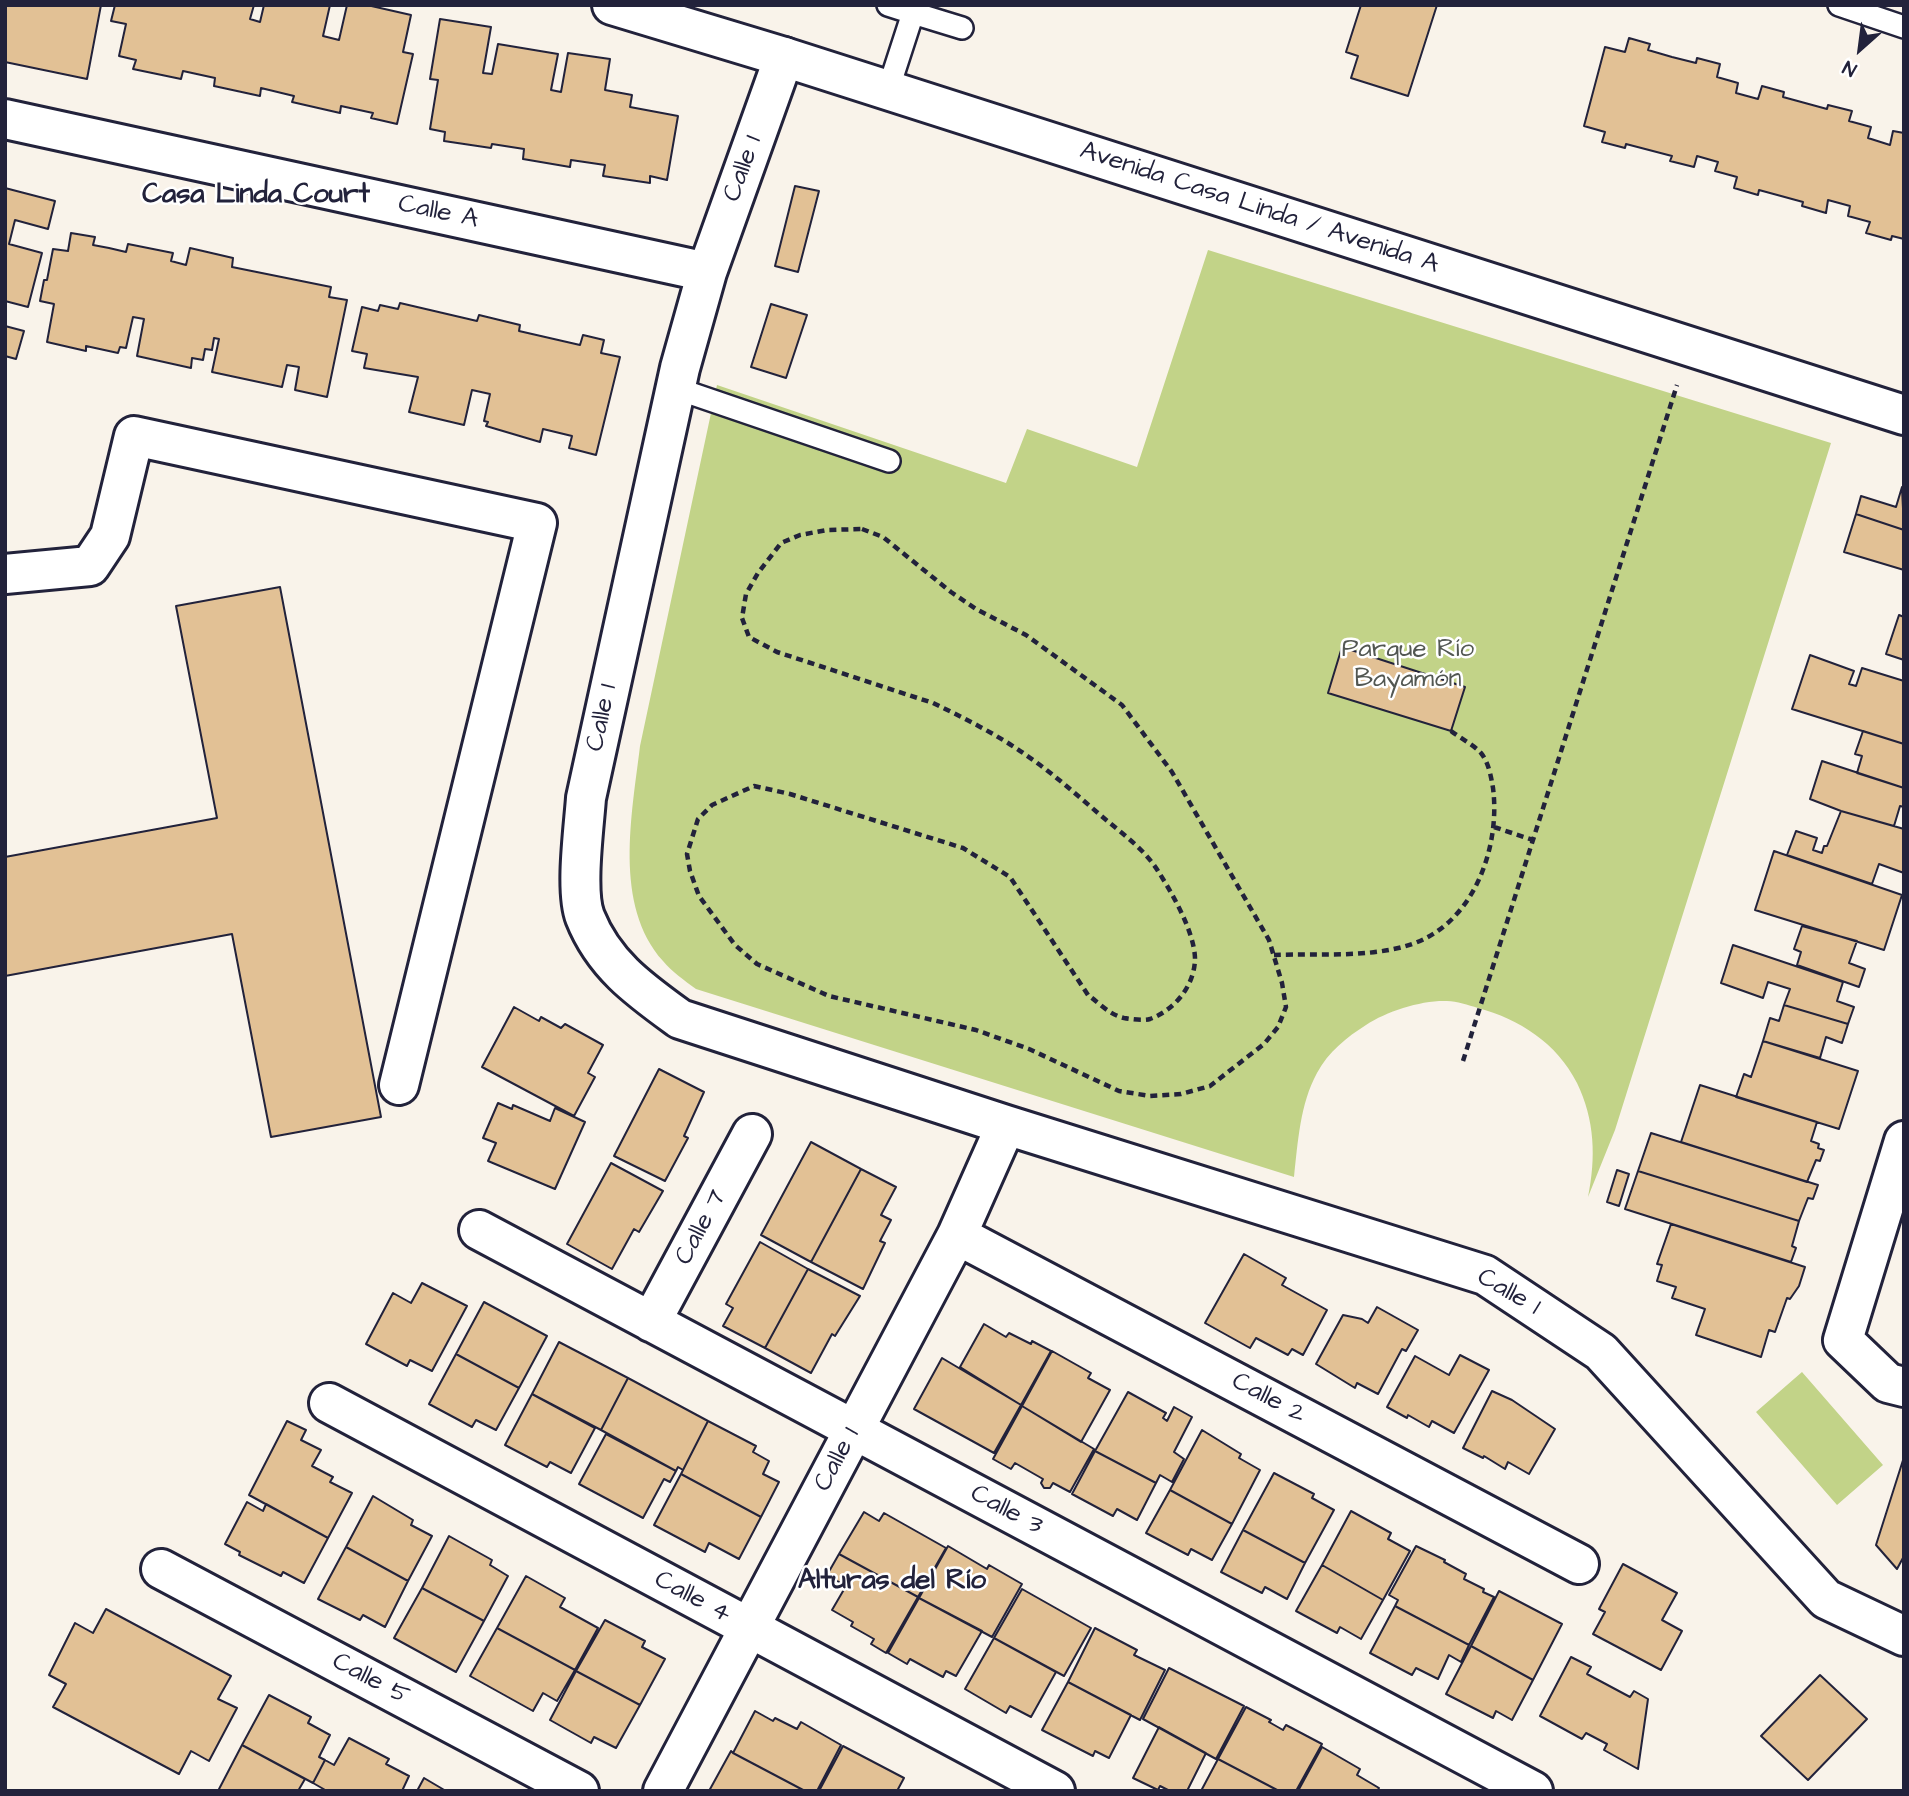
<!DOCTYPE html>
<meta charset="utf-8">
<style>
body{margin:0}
#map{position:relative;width:1909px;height:1796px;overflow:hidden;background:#f9f3ea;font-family:"Architects Daughter",sans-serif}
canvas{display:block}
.frame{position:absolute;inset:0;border:7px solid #22223b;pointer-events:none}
.north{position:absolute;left:1825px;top:14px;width:70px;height:70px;-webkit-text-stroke:5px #fff;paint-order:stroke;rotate:208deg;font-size:19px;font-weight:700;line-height:28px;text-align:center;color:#22223b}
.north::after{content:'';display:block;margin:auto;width:24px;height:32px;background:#22223b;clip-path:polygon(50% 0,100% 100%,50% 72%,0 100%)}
</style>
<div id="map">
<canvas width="1909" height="1796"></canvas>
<div class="frame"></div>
<div class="north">N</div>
</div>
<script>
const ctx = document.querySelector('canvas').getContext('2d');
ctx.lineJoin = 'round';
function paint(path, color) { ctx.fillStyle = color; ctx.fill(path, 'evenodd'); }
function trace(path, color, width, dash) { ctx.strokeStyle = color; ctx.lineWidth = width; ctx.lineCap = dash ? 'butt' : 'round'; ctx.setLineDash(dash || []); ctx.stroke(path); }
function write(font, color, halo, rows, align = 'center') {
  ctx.font = font + ' "Architects Daughter",sans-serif'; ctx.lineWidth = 5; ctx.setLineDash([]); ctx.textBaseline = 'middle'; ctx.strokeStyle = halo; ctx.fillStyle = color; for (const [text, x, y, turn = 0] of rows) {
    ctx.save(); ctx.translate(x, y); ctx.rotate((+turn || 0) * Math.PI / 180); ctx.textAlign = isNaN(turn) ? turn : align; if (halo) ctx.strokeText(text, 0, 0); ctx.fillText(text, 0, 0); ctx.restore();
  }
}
const green = new Path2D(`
 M1208,250L1831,443L1615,1130L1588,1197C1596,1158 1595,1120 1577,1083C1557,1043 1519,1019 1478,1008C1468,1005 1457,1001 1447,1001C1422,1000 1387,1011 1366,1025C1347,1037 1328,1052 1317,1073C1300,1104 1298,1142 1294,1177L696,989C684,980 672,972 663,961C613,905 632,814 640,746L717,385L1006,483L1027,429L1137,467Z
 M1802,1372L1883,1465L1837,1505L1756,1412Z`);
const building = new Path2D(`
 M5,5H101L87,79L5,62Z
 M115,5H254L250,19L260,22L264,5H330L323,36L339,40L347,5H367L411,15L403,52L413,54L397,124L371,118L373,113L341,106L340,113L292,102L294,96L261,88L260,96L214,86L215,78L183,71L181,79L133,69L136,60L119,56L126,24L111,21Z
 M1361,5H1437L1408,96L1351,78L1358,56L1346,52Z
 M440,19L491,27L483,73L492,74L498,44L558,54L551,90L561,92L568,53L610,59L605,90L632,95L630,107L678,116L667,180L650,176V183L603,176L605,165L571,160L570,167L523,159L524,149L492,144L491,148L444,141L445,132L430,129L438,80L430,79Z
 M1629,38L1650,44L1648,50L1672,57L1696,63L1697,58L1720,64L1717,77L1738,83L1736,93L1758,99L1762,86L1784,92L1783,97L1827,109L1828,105L1852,111L1849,121L1871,127L1868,138L1890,145L1893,131L1904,133V239L1892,236L1891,240L1866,233L1870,222L1848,216L1850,206L1828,200L1826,213L1802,206L1803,202L1759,190L1758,195L1734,188L1737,177L1715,171L1718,162L1697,156L1694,167L1670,161L1672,156L1626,144L1625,148L1602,142L1605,132L1584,126L1605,47L1625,52Z
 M795,186L819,191L798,272L775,266Z
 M5,188L55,201L48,229L15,220L9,244L42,253L28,307L5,301Z
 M71,233L95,237L93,245L109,248L126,252L128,244L173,253L171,261L186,265L190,248L233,258L232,267L331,287L329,297L347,300L327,397L295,390L299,367L287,365L282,387L212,372L219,339L214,338L212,350L205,349L203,360L192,358L191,368L137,356L144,319L133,317L126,348L120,347L118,353L86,346V351L47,342L54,304L40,301L44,280H47L53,249L68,251Z
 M400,303L477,321L479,315L520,325L519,331L580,345L583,335L604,340L601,353L620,357L596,455L569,448L572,436L543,429L540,442L486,426L488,422L484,421L490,394L472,390L464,425L409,412L418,377L364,368L367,354L352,351L362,307L378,311L380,305L398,309Z
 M771,304L807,315L786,378L751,367Z
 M5,326L24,331L16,359L5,356Z
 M1902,487L1904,530L1856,514L1861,496L1896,507Z
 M1856,514L1904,530V570L1844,552Z
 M280,587L381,1117L271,1137L232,934L5,976V857L217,818L176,606Z
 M1899,615L1904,617V660L1886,654Z
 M1342,647L1465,687L1451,731L1328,693Z
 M1810,655L1854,671L1849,684L1856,686L1862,668L1904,681V744L1792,709Z
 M1863,731L1904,744V788L1857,773L1862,756L1855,754Z
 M1822,761L1904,788V807L1900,806L1894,826L1841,811L1810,799Z
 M1841,811L1904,829V873L1879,864L1872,884L1787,855L1796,831L1817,838L1813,850L1822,853L1824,846H1827Z
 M1774,851L1902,895L1884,950L1755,910Z
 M1802,926L1857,941L1849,963L1865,969L1859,987L1797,965L1801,952L1794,949Z
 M1733,945L1843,982L1837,1001L1854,1007L1848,1024L1784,1005L1790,989L1768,982L1763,998L1721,983Z
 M1784,1005L1848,1024L1842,1043L1826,1037L1820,1058L1763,1041L1770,1018L1779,1021Z
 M514,1007L539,1021L541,1017L561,1028L565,1024L603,1045L588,1073L595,1077L574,1116L482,1067Z
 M1763,1041L1858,1071L1839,1129L1736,1097L1744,1074L1751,1077Z
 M659,1069L704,1092L684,1136L688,1138L665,1181L614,1156Z
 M1700,1085L1817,1122L1811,1141L1819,1144L1818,1148L1824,1150L1820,1161L1816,1160L1807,1182L1681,1142Z
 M498,1103L512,1109L513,1105L550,1121L555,1108L585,1122L555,1189L488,1161L496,1143L483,1138Z
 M1651,1133L1818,1185L1813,1199L1808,1198L1799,1221L1638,1171Z
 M811,1142L861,1169L811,1262L761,1235Z
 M611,1163L663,1191L639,1232L634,1229L612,1269L567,1244Z
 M861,1169L896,1187L881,1215L891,1220L880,1241L885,1243L863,1289L811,1262Z
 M1617,1170L1629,1174L1619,1206L1607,1202Z
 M1638,1171L1799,1221L1792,1246L1796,1248L1791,1262L1625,1209Z
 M1671,1224L1805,1267L1799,1286L1790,1299L1787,1298L1775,1332L1769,1330L1761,1357L1696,1335L1705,1309L1672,1298L1676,1287L1657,1281L1662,1265L1657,1264Z
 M760,1242L808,1269L765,1348L723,1326L733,1308L726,1304Z
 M1244,1254L1286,1278L1282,1285L1327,1310L1303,1355L1292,1349L1288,1355L1256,1338L1250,1348L1205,1323Z
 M808,1269L860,1296L835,1336L832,1334L811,1373L765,1348Z
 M422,1283L467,1306L432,1371L410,1360L407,1366L366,1344L393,1293L411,1303Z
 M484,1302L547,1336L519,1388L456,1354Z
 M1377,1307L1418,1330L1406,1351L1402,1349L1378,1394L1357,1383L1355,1388L1316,1364L1343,1315L1362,1319L1368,1323Z
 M984,1324L1006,1337L1009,1333L1031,1344L1032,1341L1051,1351L1021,1405L960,1367Z
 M559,1342L628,1378L601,1430L532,1394Z
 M1052,1351L1091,1373L1088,1378L1110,1390L1081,1442L1022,1406Z
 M456,1354L519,1388L496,1430L476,1420L472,1427L429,1404Z
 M1460,1355L1489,1370L1454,1433L1432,1421L1429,1427L1408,1415L1407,1418L1387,1407L1415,1356L1449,1375Z
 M942,1358L1021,1405L994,1453L914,1409Z
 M628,1378L708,1421L683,1470L678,1467L676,1471L601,1430Z
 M1492,1391L1512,1400L1555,1429L1529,1474L1508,1462L1505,1469L1484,1456L1483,1458L1463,1448Z
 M1128,1392L1166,1413L1163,1418L1167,1421L1174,1407L1192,1417L1174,1452L1184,1459L1172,1482L1160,1475L1156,1483L1095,1451Z
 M532,1394L595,1428L571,1473L550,1462L547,1467L505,1445Z
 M1022,1406L1094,1449L1070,1492L1053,1483L1050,1488H1044L1041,1483L1043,1479L1015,1463L1011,1469L993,1459Z
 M287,1421L306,1430L301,1440L321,1450L312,1466L333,1477L330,1482L352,1493L328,1538L249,1495Z
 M708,1421L756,1446L753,1452L769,1461L763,1474L779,1482L761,1517L681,1474Z
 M1202,1430L1241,1454L1239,1458L1260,1470L1232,1524L1170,1490Z
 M606,1434L676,1471L670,1482L664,1479L643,1518L579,1484Z
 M1095,1451L1156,1483L1137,1520L1117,1509L1113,1516L1072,1494Z
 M1904,1457V1556L1897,1569L1876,1545Z
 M1274,1473L1314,1494L1312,1498L1334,1510L1305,1563L1243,1530Z
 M681,1474L761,1517L739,1559L709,1543L705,1552L654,1525Z
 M1170,1490L1232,1524L1212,1560L1191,1549L1188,1555L1146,1533Z
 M373,1496L413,1520L411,1525L432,1536L408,1581L346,1547Z
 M247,1502L263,1511L266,1504L328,1538L304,1583L283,1572L281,1576L239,1555L240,1552L225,1544Z
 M1351,1511L1391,1533L1388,1539L1410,1551L1383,1600L1322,1565Z
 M864,1512L879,1521L884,1513L946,1548L918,1597L839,1554Z
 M1243,1530L1305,1563L1287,1599L1265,1587L1262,1593L1221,1572Z
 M449,1536L492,1560L490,1565L508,1576L484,1621L422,1588Z
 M948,1546L987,1569L989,1565L1022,1584L992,1637L919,1598Z
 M1416,1546L1445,1560L1444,1562L1466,1574L1464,1579L1484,1589L1483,1592L1494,1597L1469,1645L1395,1606L1398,1600L1389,1595Z
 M346,1547L408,1581L385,1627L363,1615L360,1620L318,1599Z
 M839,1554L918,1597L886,1653L871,1644L874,1639L851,1626L853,1622L832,1610L846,1586L827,1575Z
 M1623,1564L1677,1593L1662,1620L1682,1631L1661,1670L1593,1634L1605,1612L1599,1609Z
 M1322,1565L1383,1600L1361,1639L1340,1627L1337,1633L1296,1611Z
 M526,1576L565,1598L560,1607L598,1628L575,1670L497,1628Z
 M422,1588L484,1621L456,1672L394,1638Z
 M1022,1589L1091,1628L1064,1676L994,1638Z
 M1499,1591L1562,1624L1533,1680L1471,1646Z
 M919,1598L982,1631L956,1676L946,1671L943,1677L910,1659L907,1664L888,1653Z
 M1395,1606L1469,1645L1461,1662L1449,1655L1438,1679L1416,1668L1412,1675L1370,1653Z
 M106,1609L231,1676L218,1699L237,1708L209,1761L191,1751L179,1774L53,1707L66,1684L49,1675L75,1623L93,1633Z
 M605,1620L645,1641L642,1647L665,1659L640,1705L576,1671Z
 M497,1628L575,1670L557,1701L543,1693L533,1711L470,1676Z
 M1095,1628L1137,1650L1134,1655L1165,1670L1140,1720L1068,1682Z
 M994,1638L1056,1672L1031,1717L1010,1706L1006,1713L965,1689Z
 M1471,1646L1533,1680L1512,1720L1496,1711L1493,1718L1446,1694Z
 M1571,1657L1591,1667L1587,1674L1630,1697L1634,1691L1648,1699L1638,1769L1604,1750L1607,1744L1586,1733L1582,1739L1540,1716Z
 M1169,1668L1244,1706L1216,1759L1143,1719Z
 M576,1671L640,1705L616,1748L594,1737L591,1743L550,1720Z
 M1820,1675L1867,1719L1808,1780L1761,1736Z
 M1068,1682L1131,1715L1109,1758L1095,1751L1093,1756L1042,1730Z
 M269,1695L311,1717L308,1723L330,1735L319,1757L325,1760L313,1783L242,1745Z
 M1246,1707L1271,1720L1269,1722L1283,1730L1286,1725L1322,1744L1296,1791H1279L1218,1759Z
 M755,1711L773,1721L775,1718L797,1729L801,1722L841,1745L817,1791H805L733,1753Z
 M1159,1727L1206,1753L1187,1791H1170L1160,1786L1158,1790L1133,1778Z
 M349,1738L389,1759L386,1764L409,1776L402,1791H327L313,1783L325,1760L334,1765Z
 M242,1745L305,1779L298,1791H218Z
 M843,1746L904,1778L897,1791H819Z
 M1322,1747L1360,1769L1357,1775L1379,1788L1377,1791H1298Z
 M731,1751L733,1753L805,1791H709Z
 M1218,1759L1279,1791H1201Z
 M424,1778L446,1791H417Z`);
const path = new Path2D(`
 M862,529L883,537L951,592L976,609L1026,635L1122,705L1172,772L1269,940L1282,983L1286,1007L1278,1027L1264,1044L1210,1086L1181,1094L1150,1096L1119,1091L1029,1049L976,1030L829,996L757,964L735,945L699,896L690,871L687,854L698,819L712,805L754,786L790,794L963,848L1010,877L1088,995C1099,1003 1110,1015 1124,1018C1130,1019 1144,1021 1150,1019C1175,1010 1195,985 1195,958C1194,931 1172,893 1158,871C1145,850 1123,834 1105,819C1079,797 1054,774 1026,755C998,735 964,718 933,703L777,652L749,637L742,618L746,594L758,573L781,543L800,535L827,530Z
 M1494,827L1533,840
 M1274,955C1321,953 1386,960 1428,937C1478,910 1500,842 1493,788C1491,777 1489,763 1481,753C1474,745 1460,738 1451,731
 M1463,1061L1677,385`);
const lane = new Path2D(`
 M888,5L913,13L888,90
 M1839,5L1904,27
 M913,13L962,28
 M675,388L889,461`);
const street = new Path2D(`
 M784,57L707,272L680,368L586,798C584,827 575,891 585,917C604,965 640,990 680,1019L1006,1125L1485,1275L1601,1352L1826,1599L1904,1636
 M5,119L707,272
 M5,574L90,566L110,536L134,436L537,523L399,1085
 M1904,1141L1843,1340L1888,1383L1904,1387
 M479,1230L1533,1791
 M957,1235L1579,1564
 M651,1322L752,1134
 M329,1403L1055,1791
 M161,1569L579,1791
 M663,1791L957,1235L1006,1125`);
const secondary = new Path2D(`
 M612,5L784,57L1904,415`);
const streetNames = [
 ["Calle 1",744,169,-70],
 ["Avenida Casa Linda / Avenida A",1259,209,18],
 ["Calle A",438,213,12],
 ["Calle 1",603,718,-78],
 ["Calle 7",702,1228,-62],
 ["Calle 1",1508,1293,30],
 ["Calle 2",1268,1399,28],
 ["Calle 1",838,1460,-62],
 ["Calle 3",1006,1511,28],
 ["Calle 4",692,1598,28],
 ["Calle 5",370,1680,28]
];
const parkNames = [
 ["Parque Río",1408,651],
 ["Bayamón",1408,681]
];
const neighbourhoodNames = [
 ["Casa Linda Court",256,196],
 ["Alturas del Río",892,1582]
];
paint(green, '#c2d388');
paint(building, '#e2c195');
trace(building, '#22223b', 2);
trace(lane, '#22223b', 26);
trace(street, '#22223b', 44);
trace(secondary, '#22223b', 44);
trace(path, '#22223b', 4.5, [7, 5]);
trace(lane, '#fff', 21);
trace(street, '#fff', 38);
trace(secondary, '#fff', 38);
write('26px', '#22223b', '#fff', streetNames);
write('26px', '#525752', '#fff', parkNames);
write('bold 28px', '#22223b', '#fff', neighbourhoodNames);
</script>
